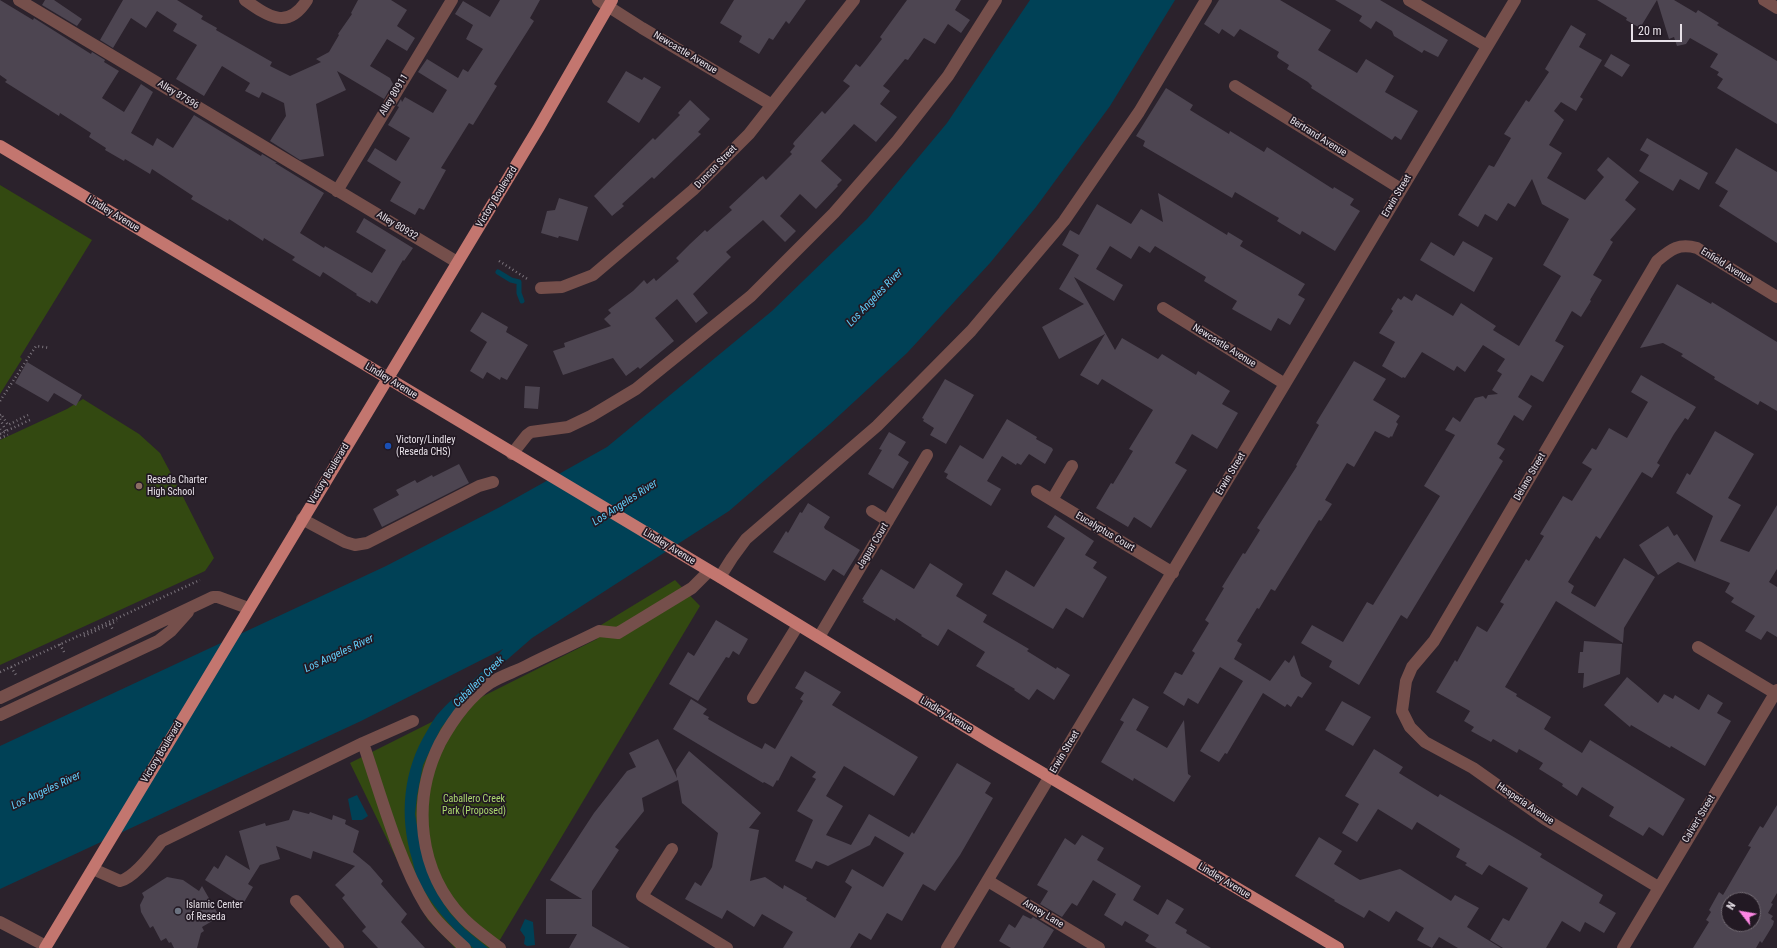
<!DOCTYPE html>
<style>
body{margin:0}
#map{position:relative;width:1777px;height:948px;overflow:hidden;background:#2b222c;font-family:"Roboto Condensed",sans-serif}
canvas{display:block}
.north{position:absolute;left:1721px;top:892px;width:40px;height:40px;box-sizing:border-box;background:#221923;border:1px solid #716972;border-radius:50%;rotate:301deg;font-size:11px;font-weight:700;line-height:16px;text-align:center;color:#e7e1e8}
.north::after{content:'';display:block;margin:auto;width:14px;height:18px;background:#fc86e3;clip-path:polygon(50% 0,100% 100%,50% 72%,0 100%)}
.scale{position:absolute;left:1631px;top:24px;width:51px;height:18px;box-sizing:border-box;border:2px solid #e7e1e8;border-top:0;padding-left:5px;font-size:12px;line-height:14px;white-space:nowrap;color:#e7e1e8;-webkit-text-stroke:3px #221923;paint-order:stroke}
</style>
<div id="map">
<canvas width="1777" height="948"></canvas>
<div class="north">N</div>
<div class="scale">20 m</div>
</div>
<script>
const ctx = document.querySelector('canvas').getContext('2d');
ctx.lineJoin = 'round';
function paint(path, color) { ctx.fillStyle = color; ctx.fill(path, 'evenodd'); }
function trace(path, color, width, dash) { ctx.strokeStyle = color; ctx.lineWidth = width; ctx.lineCap = dash ? 'butt' : 'round'; ctx.setLineDash(dash || []); ctx.stroke(path); }
function write(font, color, halo, rows, align = 'center') {
  ctx.font = font + ' "Roboto Condensed",sans-serif'; ctx.lineWidth = 3.5; ctx.setLineDash([]); ctx.textBaseline = 'middle'; ctx.strokeStyle = halo; ctx.fillStyle = color; for (const [text, x, y, turn = 0] of rows) {
    ctx.save(); ctx.translate(x, y); ctx.rotate((+turn || 0) * Math.PI / 180); ctx.textAlign = isNaN(turn) ? turn : align; if (halo) ctx.strokeText(text, 0, 0); ctx.fillText(text, 0, 0); ctx.restore();
  }
}
const green = new Path2D(`
 M0,185L92,240L20,357L22,359L0,394Z
 M83,399L139,434L160,453L175,481L214,558L205,571L0,665V440L67,409Z
 M675,580L700,606L495,948H455L428,920L416,899L350,763L597,639L601,625Z`);
const water = new Path2D(`
 M1030,0H1175L1110,106L1036,207L990,263L907,353L830,424L729,511L532,638L470,692L441,728L423,765L417,796L415,814L420,843L427,871L434,888L449,912L465,929L488,948H473L468,944C449,924 431,905 418,880C415,874 414,866 412,859C399,816 403,770 427,731C430,726 433,720 437,715C457,692 485,673 503,649L361,721L0,889V746L386,566L500,507L607,447L772,311L867,219L947,123Z
 M357,795L368,816L362,820H352L348,799Z
 M525,919L533,922L535,945L527,946L524,944L525,937L520,930Z`);
const stream = new Path2D(`
 M498,272L511,280L519,282V293L522,301`);
const building = new Path2D(`
 M0,0L33,20L34,18L91,54L92,52L105,60L104,62L119,71L102,98L124,112L141,84L153,92L131,133L153,146L157,138L173,148L194,115L261,156L262,154L277,163H275L324,193L300,233L324,248L325,246L372,273L386,250L356,232L364,218L413,248L404,261L403,260L377,304L371,300L370,303L356,295L357,294L323,272L320,277L292,260L295,257L264,238L263,241L229,219L228,221L191,199L193,196L152,169L150,174L125,159L124,161L105,150L106,148L89,137L91,133L60,113L59,116L5,82L7,80L0,75Z
 M45,0H54L82,19L77,26L42,5Z
 M123,0H177L203,16L201,19L217,28L216,30L272,62L270,66L290,76L321,62L316,59L329,52L339,35L338,34L352,14L351,13L358,0H391L407,10L397,26L415,38L407,51L387,39L370,66L390,78L393,84L384,99L337,71L346,90L316,104L324,156L300,160L270,141L286,116L284,103L262,92L259,98L245,91L250,83L222,66L204,96L176,79L197,45L173,31L177,24L157,11L146,28L131,18L113,48L100,40Z
 M500,0H540L530,18L534,21L494,84L497,86L473,125L469,123L441,168L446,170L424,210L419,208L415,215L390,201L401,182L367,161L375,148L396,161L410,138L388,125L399,107L397,106L401,99L402,102L405,97L433,113L447,90L418,72L427,59L458,78L463,69L468,72L483,49L466,39L473,25L455,14L463,1L490,17Z
 M734,0H806L789,24L786,21L773,40L769,38L759,54L739,42L742,36L720,23Z
 M907,0H961L955,10L970,20L961,33L948,24L935,44L924,38L908,60L905,59L883,86L890,91L880,104L897,117L876,142L854,124L821,161L842,180L837,185L838,186L816,209L800,194L780,216L796,231L785,242L763,220L726,252L731,257L693,294L708,313L696,323L677,299L655,318L674,341L640,369L638,367L626,376L613,358L563,375L553,351L565,347L564,343L611,326L604,319L611,313L608,310L633,291L644,280L647,284L654,278L656,281L679,261L676,258L690,244L705,230L707,232L732,210L729,207L760,178L763,176L766,180L792,154L790,152L795,146L793,144L794,142L822,111L825,114L850,86L843,81L856,64L860,67L865,61L882,39L880,37Z
 M1219,0H1280L1331,30L1318,50L1357,73L1366,59L1394,76L1385,92L1418,111L1401,140L1395,136L1392,140L1311,88L1312,86L1308,82L1287,69L1289,65L1278,58L1277,56L1279,52L1240,29L1234,37L1222,29L1219,34L1204,24Z
 M1335,0H1380L1448,40L1438,57L1424,50L1422,53L1394,36L1392,31L1376,21L1371,29L1359,21L1362,16Z
 M1597,0H1657L1640,28L1626,20L1627,18Z
 M1657,0H1674L1696,13L1698,10L1719,23L1717,25L1777,61V124L1717,88L1723,79L1717,75L1719,72L1710,67L1718,54L1690,38L1686,44L1677,46L1674,37L1669,39Z
 M1571,25L1586,34L1579,47L1602,60L1580,97L1583,99L1576,111L1561,102L1554,111L1564,120L1549,145L1562,153L1547,178L1585,200L1604,177L1597,170L1608,157L1639,182L1625,200L1636,209L1610,240L1613,242L1593,275L1602,280L1590,300L1591,301L1581,317L1572,311L1555,341L1564,346L1543,382L1531,375L1518,397L1532,406L1523,421L1514,415L1497,444L1505,449L1499,458L1503,461L1407,619L1401,615L1359,685L1329,667L1332,661L1301,643L1312,625L1343,642L1367,602L1373,605L1440,496L1424,486L1455,435L1445,430L1453,417L1460,422L1475,398L1483,396L1486,399L1488,395L1498,394L1492,390L1502,374L1497,371L1505,359L1483,345L1465,372L1457,366L1454,371L1422,352L1405,378L1403,377L1402,378L1382,366L1395,342L1379,333L1393,311L1391,309L1398,298L1401,300L1404,296L1412,301L1416,294L1453,316L1461,303L1496,326L1493,330L1519,346L1561,276L1543,265L1569,219L1542,204L1532,179L1515,207L1508,203L1497,221L1485,214L1478,227L1458,215L1489,165L1494,167L1511,138L1504,134L1526,100L1529,102L1549,72L1545,69Z
 M1611,54L1630,65L1622,77L1604,66Z
 M626,71L642,80L644,77L661,87L639,123L607,102Z
 M1166,88L1193,105L1190,110L1229,134L1230,131L1264,152L1267,147L1333,189L1334,187L1354,199L1350,205L1360,211L1335,251L1302,231L1300,235L1277,221L1279,218L1272,214L1235,192L1232,198L1143,146L1145,141L1136,136Z
 M690,100L710,119L698,132L701,134L654,179L652,177L622,204L624,206L612,216L594,196L653,138L655,140L680,115L678,113Z
 M1647,138L1708,173L1699,190L1680,179L1673,191L1639,171L1649,155L1640,150Z
 M1736,148L1777,172V243L1719,206L1728,191L1715,183Z
 M1158,193L1227,235L1228,232L1243,241L1240,246L1305,284L1298,295L1305,299L1290,325L1278,318L1271,331L1232,309L1237,301L1204,281L1206,277L1155,246L1150,253L1139,246L1131,259L1110,246L1096,269L1123,285L1114,301L1074,277L1115,350L1122,338L1158,359L1162,354L1196,375L1198,371L1230,391L1222,404L1238,413L1217,449L1192,434L1175,463L1187,470L1151,528L1134,517L1128,527L1096,508L1111,483L1113,484L1133,451L1129,449L1153,410L1102,379L1098,385L1080,375L1105,334L1059,359L1042,327L1084,304L1059,289L1079,255L1062,245L1070,230L1079,235L1097,204L1131,224L1141,209L1163,222Z
 M559,198L588,207L578,241L559,236L558,238L541,233L547,211L555,210Z
 M1463,241L1493,258L1474,292L1420,260L1431,242L1454,256Z
 M1677,284L1711,304L1712,302L1777,342V411L1760,401L1758,405L1714,379L1715,377L1681,356L1683,354L1663,343L1640,348Z
 M482,312L508,327L506,332L528,345L507,380L501,377L500,380L487,372L483,379L470,371L487,342L470,331Z
 M1354,361L1386,379L1373,400L1400,416L1396,422L1398,424L1392,437L1391,436L1389,438L1375,431L1354,467L1347,463L1325,500L1332,504L1321,521L1319,520L1275,591L1271,589L1259,609L1257,608L1237,641L1242,644L1234,659L1270,681L1285,660L1289,663L1294,655L1301,676L1312,683L1302,698L1298,696L1291,707L1287,704L1285,707L1263,693L1227,754L1225,753L1219,762L1200,751L1243,681L1220,667L1198,704L1188,698L1184,706L1163,693L1175,672L1182,675L1195,653L1192,651L1209,623L1205,620L1224,588L1222,587L1243,553L1245,554L1260,530L1257,528L1297,466L1296,465L1319,425L1316,423Z
 M27,362L82,395L76,406L54,393L48,402L15,383Z
 M1641,375L1696,407L1688,420L1685,418L1674,434L1657,463L1660,465L1652,478L1642,472L1600,539L1596,536L1568,582L1574,586L1571,593L1595,607L1624,558L1655,577L1624,628L1623,643L1556,601L1505,687L1517,694L1516,696L1551,717L1544,729L1582,753L1590,740L1685,799L1663,836L1649,827L1643,836L1609,816L1614,807L1582,787L1577,796L1562,786L1563,784L1539,769L1543,763L1519,749L1517,753L1493,739L1491,742L1471,731L1474,727L1464,721L1470,711L1436,692L1455,660L1457,662L1477,626L1487,632L1504,604L1500,602L1526,559L1529,561L1544,536L1540,534L1563,496L1572,501L1592,469L1582,463L1592,448L1596,450L1609,428L1627,438L1648,402L1631,392Z
 M945,379L974,395L946,444L930,435L934,428L923,421L924,419L922,418Z
 M525,386L540,387L538,409L524,408Z
 M1007,419L1037,437L1036,439L1052,448L1053,450L1045,464L1029,454L1021,465L1017,463L1016,465L1002,456L987,481L1001,489L991,506L946,478L948,474L944,472L960,445L983,459Z
 M1715,431L1754,454L1728,498L1741,505L1720,541L1749,552L1777,505V569L1769,582L1777,587V637L1767,631L1761,640L1745,631L1755,616L1731,602L1734,598L1725,592L1730,583L1678,562L1658,575L1639,545L1668,526L1674,536L1677,534L1695,562L1713,516L1676,493L1687,473L1690,475Z
 M889,432L906,442L898,455L909,462L893,489L868,474L882,450L879,449Z
 M459,464L469,483L382,527L373,509L399,495L396,490L415,480L417,483L432,475L433,477Z
 M808,503L830,517L824,527L825,529L860,550L844,576L833,569L825,581L773,552L786,531L788,533L800,512L802,513Z
 M1055,515L1094,541L1085,555L1097,562L1093,568L1107,577L1083,618L1066,608L1053,629L992,594L1006,570L1034,587L1065,538L1047,527Z
 M930,563L963,584L956,596L987,615L983,622L1029,649L1027,651L1056,669L1057,667L1070,675L1054,700L1037,689L1029,700L1014,690L1015,689L976,666L985,652L948,629L938,646L921,636L922,635L896,618L895,621L863,602L864,600L862,599L881,569L914,589Z
 M716,620L748,639L739,655L733,651L729,658L726,657L698,701L669,684L688,652L694,656Z
 M1584,641L1622,644L1620,674L1583,688L1584,673H1578L1580,652H1583Z
 M805,671L841,692L832,705L918,757L894,796L844,766L826,796L843,806L826,835L851,845L869,814L909,837L912,832L914,834L957,763L991,783L985,793L993,798L960,855L935,891L923,884L902,921L887,913L871,940L859,933L850,948H783L793,932L762,914L754,927L727,910L722,919L685,899L695,882L701,886L712,867L718,833L682,803L678,780L642,798L644,811L615,847L619,850L592,891V926L630,948H569L577,934H546V899H582L550,880L594,813L627,771L636,767L629,753L658,739L677,778L676,770L689,751L761,813L749,828L759,830L750,881L765,877L783,889L784,885L807,898L806,900L835,918L852,887L845,882L852,869L883,887L904,853L875,836L870,845L828,866L816,861L812,869L795,861L813,820L797,811L816,779L812,777L816,772L791,756L778,781L777,780L773,787L764,782L763,783L673,729L691,699L707,709L703,714L709,717L708,719L736,735L762,749L765,743L775,749L803,701L800,699L804,693L795,688Z
 M1627,677L1658,703L1664,694L1673,699L1675,695L1699,710L1708,694L1723,703L1717,713L1731,721L1705,766L1671,746L1670,748L1631,725L1630,727L1604,705Z
 M1133,698L1149,707L1136,730L1167,748L1184,720L1188,774L1191,776L1174,802L1134,778L1133,781L1101,762L1124,722L1120,720Z
 M1342,701L1371,717L1353,746L1325,730Z
 M1374,749L1403,767L1399,773L1438,797L1440,794L1512,836L1542,854L1540,857L1603,895L1599,903L1616,913L1604,933L1585,922L1580,932L1562,921L1546,948H1503L1490,940L1503,918L1509,921L1528,888L1489,865L1482,875L1465,865L1467,863L1456,857L1460,849L1417,822L1412,830L1378,809L1357,842L1342,833L1359,804L1345,796Z
 M1777,805V893L1771,903L1773,904L1768,913L1773,916L1771,919L1774,921L1773,925L1762,943L1760,941L1756,948H1693L1709,922L1706,920L1711,912L1709,910L1719,892L1723,895L1751,847L1748,846L1760,826L1763,828ZM1729,900H1753V924H1729Z
 M293,810L309,814L310,812L332,820L333,815L346,820L345,824L359,831L353,852L370,866L383,881L381,884L407,914L401,922L425,948H378L362,931L366,927L342,898L345,895L335,885L355,866L313,851L311,859L276,846L280,859L260,865L248,884L253,887L243,904L205,880L214,866L218,869L226,855L250,870L239,831L265,823L266,826L289,820Z
 M1082,835L1104,848L1097,860L1141,886L1133,900L1158,915L1167,899L1184,909L1175,923L1187,930L1186,933L1211,948H1157L1145,941L1149,935L1125,921L1122,926L1104,915L1116,894L1093,880L1077,906L1072,903L1062,917L1040,904L1048,891L1037,885L1065,838L1075,845Z
 M1319,837L1342,851L1334,864L1360,880L1400,869L1451,901L1455,895L1479,908L1467,927L1501,948H1458L1439,937L1432,948L1417,940L1424,928L1396,911L1389,922L1369,910L1364,918L1334,901L1335,900L1295,876Z
 M167,877L183,880L199,891L202,886L218,914L212,918L214,920L202,927L204,931L201,933L197,948H174L171,942L169,943L166,938L161,941L153,926L150,928L141,912L140,905L144,897L142,893Z
 M1023,915L1031,919L1033,917L1054,930L1043,948H1011L999,941L1009,924L1015,928Z`);
const path = new Path2D(`
 M499,261L529,280
 M0,401L36,346L50,348
 M0,415L1,414L8,425L28,415
 M0,419L6,431
 M0,429L2,433
 M0,434L32,419
 M0,438L8,435
 M110,624L113,630
 M84,636L117,621
 M60,644L64,652
 M11,667L16,675
 M0,672L200,580`);
const minor = new Path2D(`
 M19,0L457,262
 M245,0C269,17 288,30 307,0
 M598,0L642,28L772,105
 M1409,0L1487,46
 M1764,0L1777,8
 M1235,86L1401,189
 M337,191L452,0
 M541,288L562,287L593,275L693,190L749,134L854,0
 M1163,308L1285,384
 M512,454L527,435L531,432L568,427L591,416L636,389L751,296L834,213L897,141L948,76L996,0
 M1037,491L1173,573
 M1052,500L1072,466
 M872,511L888,521
 M302,519L345,542L355,545L367,543L479,486L493,482
 M720,577L732,558L746,539L877,426L971,331L1064,221L1139,112L1206,0
 M819,637L927,455
 M1698,647L1775,693
 M0,698L213,597H218L248,608
 M753,698L798,625
 M0,715L158,641L171,631L188,612
 M363,743C381,795 398,860 426,906C436,922 451,935 465,948
 M672,849L642,896L727,948
 M93,869L120,881C135,877 152,853 162,841L363,743L413,721
 M988,881L1099,948
 M1658,887L1545,819L1473,768L1425,742L1410,727L1402,711L1406,681L1412,667L1434,641L1657,261C1671,249 1679,243 1697,248L1777,297
 M296,901L338,948
 M0,922L46,946
 M500,948C488,939 475,930 464,919C418,872 411,801 440,743C452,721 469,697 490,683C501,676 514,672 526,666C550,654 575,643 599,631L618,633L692,588L709,571
 M947,948L1515,0
 M1623,948L1777,690`);
const major = new Path2D(`
 M0,146L720,577L992,743L1338,948
 M45,948L539,127L612,0`);
const markers = [
 [388,446,4,"#1a4fb4"],
 [139,486,4,"#8d6e63"],
 [178,911,4,"#6b7280"]
];
const streetNames = [
 ["Newcastle Avenue",685,53,31],
 ["Alley 87596",178,95,31],
 ["Alley 80911",394,95,-59],
 ["Bertrand Avenue",1318,137,32],
 ["Duncan Street",716,167,-46],
 ["Erwin Street",1397,196,-59],
 ["Victory Boulevard",497,197,-59],
 ["Lindley Avenue",113,214,31],
 ["Alley 80932",397,226,31],
 ["Enfield Avenue",1726,266,32],
 ["Newcastle Avenue",1224,346,32],
 ["Lindley Avenue",391,381,31],
 ["Victory Boulevard",329,474,-59],
 ["Erwin Street",1231,474,-59],
 ["Delano Street",1530,477,-60],
 ["Eucalyptus Court",1105,532,31],
 ["Jaguar Court",873,546,-59],
 ["Lindley Avenue",669,547,31],
 ["Lindley Avenue",946,715,31],
 ["Victory Boulevard",162,752,-59],
 ["Erwin Street",1065,752,-59],
 ["Hesperia Avenue",1525,804,34],
 ["Calvert Street",1699,819,-59],
 ["Lindley Avenue",1224,881,31],
 ["Anney Lane",1043,914,31]
];
const poiNames = [
 ["Victory/Lindley",396,440],
 ["(Reseda CHS)",396,452],
 ["Reseda Charter",147,480],
 ["High School",147,492],
 ["Islamic Center",186,905],
 ["of Reseda",186,917]
];
const parkNames = [
 ["Caballero Creek",474,799],
 ["Park (Proposed)",474,811]
];
const waterNames = [
 ["Los Angeles River",875,298,-46],
 ["Los Angeles River",625,503,-33],
 ["Los Angeles River",339,654,-25],
 ["Caballero Creek",479,682,-45],
 ["Los Angeles River",46,791,-25]
];
paint(green, '#334911');
paint(water, '#004156');
trace(stream, '#004156', 5);
paint(building, '#4d4551');
trace(path, '#7c757d', 2.5, [1, 3]);
trace(minor, '#754f4b', 12);
trace(major, '#c3766f', 12);
for (const [x, y, r, color] of markers) { const dot = new Path2D(); dot.arc(x, y, r, 0, 2 * Math.PI); ctx.fillStyle = color; ctx.fill(dot); trace(dot, '#221923', 1.5); }
write('10px', '#e7e1e8', '#221923', streetNames);
write('10px', '#e7e1e8', '#221923', poiNames, 'left');
write('10px', '#acda6f', '#221923', parkNames);
write('italic 11px', '#61cdf8', '#221923', waterNames);
</script>
